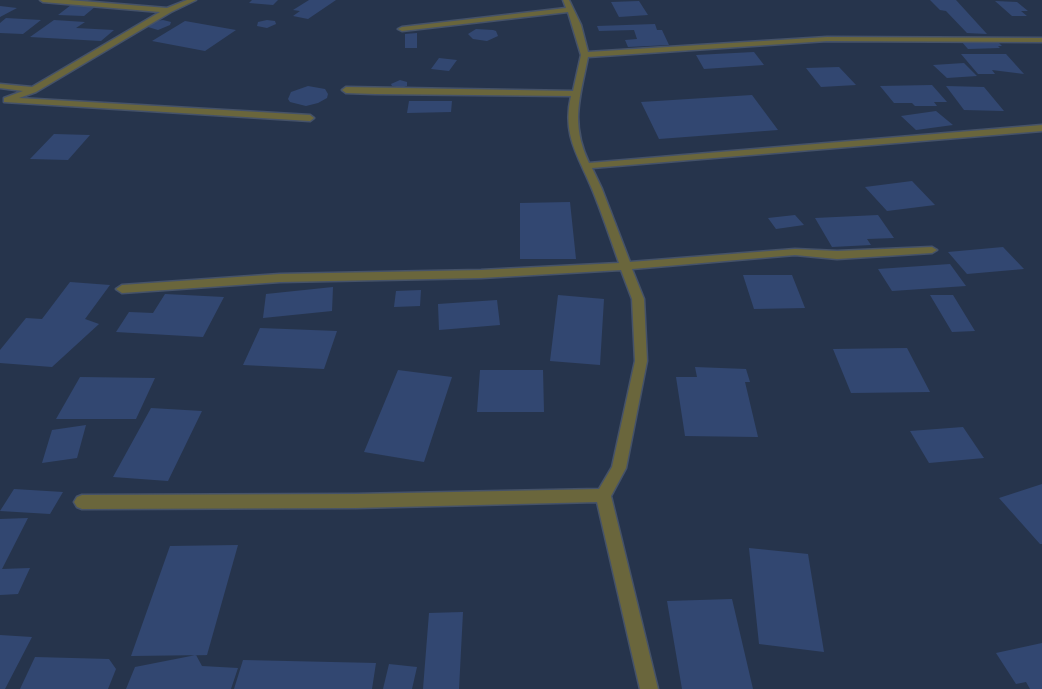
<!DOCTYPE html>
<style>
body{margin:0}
canvas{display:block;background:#26344c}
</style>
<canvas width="1042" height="689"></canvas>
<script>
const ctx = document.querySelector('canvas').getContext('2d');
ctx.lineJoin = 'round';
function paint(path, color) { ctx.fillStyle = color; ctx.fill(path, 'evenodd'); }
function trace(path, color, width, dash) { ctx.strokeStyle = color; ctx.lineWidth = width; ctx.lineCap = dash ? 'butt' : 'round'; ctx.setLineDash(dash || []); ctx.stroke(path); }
const building = new Path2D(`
 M252,0H278L273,5L249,3Z
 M309,0H336L308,19L293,16L300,11L293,10Z
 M930,0H956L987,34L967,33L946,11L940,10Z
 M639,1L648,15L619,17L611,2Z
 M995,1L1017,2L1028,11H1021L1027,16H1012Z
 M71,5L96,6L84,16L58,15Z
 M0,6L17,8L0,17Z
 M6,18L41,20L23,34L0,33V23Z
 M54,20L85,22L76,28L114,30L101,41L30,37Z
 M163,20L171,22L170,25L158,30L148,27L155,21Z
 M267,20L275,21L276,24L267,28L257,26L258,22Z
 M185,21L236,30L205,51L152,41Z
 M655,24L657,30H662L669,45L628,47L625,40L637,39L634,30L599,31L597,26Z
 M476,29L493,30L496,31L498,36L487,41L473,39L468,34Z
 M417,33V48H405V34Z
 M961,41H997L1002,46H998L1000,48L968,49Z
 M754,52L764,65L704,69L696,55Z
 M961,54H1006L1024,74L992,70L995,74H978Z
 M439,58L457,60L449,71L431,69Z
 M964,63L977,76L947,78L933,65Z
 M839,67L856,85L821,87L806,68Z
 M400,80L407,82V86L401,88L392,86L391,84Z
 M932,85L947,102H934L937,106H915L912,103H894L880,86Z
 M308,86L325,89L328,94L327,98L318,103L306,106L290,102L288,99L291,92Z
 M946,86L984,87L1004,111L964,110Z
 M752,95L778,130L659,139L641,102Z
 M409,101H452L451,112L407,113Z
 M936,111L953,125L916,130L901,116Z
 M54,134L90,135L68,160L30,159Z
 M912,181L935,205L887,211L865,187Z
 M570,202L576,259H520V203Z
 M795,215L804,225L776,229L768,218Z
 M878,215L894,238L867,239L871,245L832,247L815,218Z
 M1003,247L1024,269L967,274L948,252Z
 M950,264L966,286L892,291L878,269Z
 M743,275H792L805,308L754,309Z
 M70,282L110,285L85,319L99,324L52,367L0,363V350L26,318L42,319Z
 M333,287L332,311L263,318L266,294Z
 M421,290L420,306L394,307L396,291Z
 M165,294L224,297L203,337L116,332L129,312L153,313Z
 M558,295L604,299L600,365L550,361Z
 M930,295H953L975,331L952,332Z
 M497,300L500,325L439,330L438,304Z
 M260,328L337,331L324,369L243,365Z
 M907,348L930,392L851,393L833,349Z
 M695,367L746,369L750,382H745L758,437L685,436L676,377H697Z
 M398,370L452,377L424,462L364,452Z
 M480,370H543L544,412H477Z
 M80,377L155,378L136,419H56Z
 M151,408L202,411L168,481L113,477Z
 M86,425L77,458L42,463L52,430Z
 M963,427L984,458L929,463L910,431Z
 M1042,484V544H1040L999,498Z
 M14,489L63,492L50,514L0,511Z
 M28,518L2,569L30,568L18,594L0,595V519Z
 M238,545L207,655L131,656L170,546Z
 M749,548L808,554L824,652L759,644Z
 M732,599L753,689H682L667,601Z
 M463,612L459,689H423L429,613Z
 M0,635L32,637L5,689H0Z
 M1042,643V689H1030L1026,682L1016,684L996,653Z
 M196,655L202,666L238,668L231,689H126L135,667Z
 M35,657L109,659L116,669L108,689H20Z
 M243,660L376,663L372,689H234Z
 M389,664L417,667L412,689H383Z`);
const street = new Path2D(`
 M40,0H69L167,8L187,0H196L171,12L36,92L19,98L310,115L314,118L310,121L4,102V98L23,91L0,88V84L32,87L160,12L43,2Z
 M563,0H569L581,25L588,52L827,37L1042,38V42L827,41L588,57C580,98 570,122 589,163L1042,125V131L592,168L602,189L630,262L795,249L837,251L932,247L937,250L932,253L837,259L795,255L632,269L644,299L647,361L626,468L611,496L658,689H640L597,502L356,508L82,509L77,507L74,502L77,497L82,495L356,494L599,489L612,467L635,361L632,299L621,270L481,278L280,282L122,293L116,289L122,285L280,274L481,270L619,263C610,238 602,213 592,189C578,155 562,135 571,96L375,94L346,93L342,90L346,87L573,91L581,55L568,12L402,31L398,29L402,27L566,8Z`);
paint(building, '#324771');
trace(street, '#455269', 3);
paint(street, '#6a663c');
</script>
